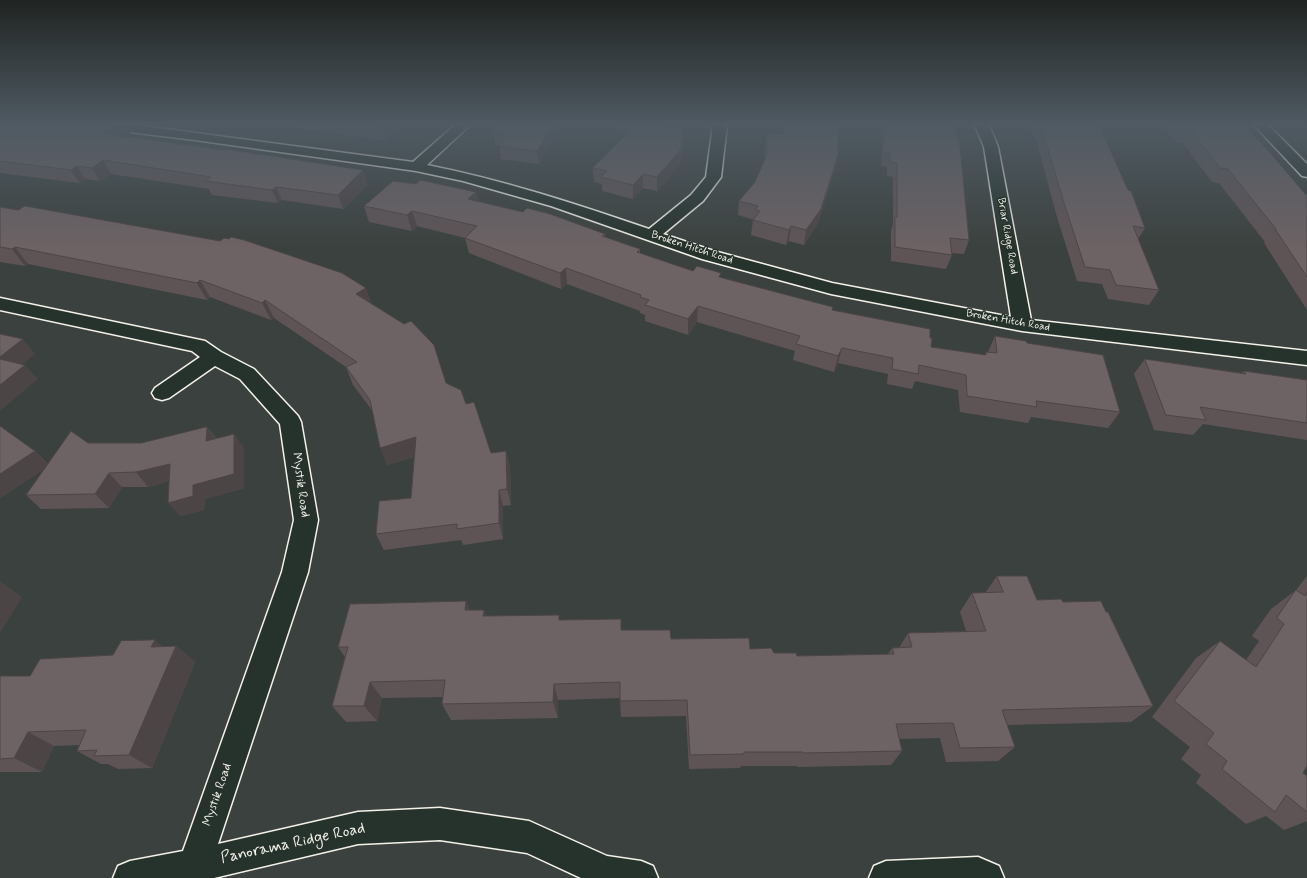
<!DOCTYPE html>
<style>
body{margin:0}
canvas{display:block;background:#3b413e}
</style>
<canvas width="1307" height="878"></canvas>
<script>
const ctx = document.querySelector('canvas').getContext('2d');
ctx.lineJoin = 'round';
function trace(path, color, width, dash) { ctx.strokeStyle = color; ctx.lineWidth = width; ctx.lineCap = dash ? 'butt' : 'round'; ctx.setLineDash(dash || []); ctx.stroke(path); }
function paint(path, color) { ctx.fillStyle = color; ctx.fill(path, 'evenodd'); }
function write(font, color, halo, rows, align = 'center') {
  ctx.font = font + ' Mynerve,sans-serif'; ctx.lineWidth = 3; ctx.setLineDash([]); ctx.textBaseline = 'middle'; ctx.strokeStyle = halo; ctx.fillStyle = color; for (const [text, x, y, turn = 0] of rows) {
    ctx.save(); ctx.translate(x, y); ctx.rotate((+turn || 0) * Math.PI / 180); ctx.textAlign = isNaN(turn) ? turn : align; if (halo) ctx.strokeText(text, 0, 0); ctx.fillText(text, 0, 0); ctx.restore();
  }
}
const minor = new Path2D(`
 M74,125H136L413,162L455,125H470L427,165C503,180 576,204 649,229L691,195L706,177L713,125H727L721,177L703,201L663,234L714,251L832,283L1011,317L984,147L975,125H989L998,147L1031,320L1307,351V365L1022,331L831,294L702,259L551,206L463,181L416,171L195,140L121,131L81,129L76,128Z
 M0,298L205,341L221,352L254,369L298,416L301,422L318,520L308,572L218,844L358,812L440,808L529,821L607,856L641,861L653,866L658,878H581L527,853L440,840L358,844L214,878H113L118,866L130,861L183,851L282,572L294,520L280,424L240,379L215,366L169,398L162,400L155,398L152,393L155,388L200,357L192,351L0,310Z
 M978,857L999,866L1004,878H869L874,866L886,861Z`);
const tertiary = new Path2D(`
 M1254,125H1268L1307,164V177L1302,176Z`);
const wall = new Path2D(`
 M0,125L131,134L126,137L368,184L343,209L282,200L278,203L212,195L209,189L111,174L100,181L85,179L79,183L0,173Z
 M279,125H405L386,141Z
 M564,125L539,164L501,159L499,146H495L493,133Z
 M616,125H662L661,126L684,140L681,163L657,191L643,188L633,199L602,191V184L594,182L593,168L628,132L616,131Z
 M783,125H838V155L835,169L818,223L804,245L789,241L786,245L751,235L753,220H754L738,215L739,201L755,182L765,158V147L767,133L783,134Z
 M883,125H954L969,240L964,254L951,253L952,255L946,269L891,261V231L893,224V177L887,176V167L881,166Z
 M1028,125H1099L1145,228L1138,239L1159,290L1149,305L1108,299L1102,284L1077,281L1057,217L1037,143Z
 M1162,125H1244L1307,196V310L1264,243L1265,242L1219,183L1212,182L1182,142H1176Z
 M476,192L478,201L605,234V237L640,249V253L693,271L721,278L930,338L931,347L985,355L986,352H988L995,336L1027,343L1120,412L1108,428L1031,417L1028,423L960,412L958,390L915,381L912,389L887,384L888,374L838,363L834,372L793,360L795,351L697,322L688,335L645,321V315L640,313V311L567,284L561,289L469,253L465,238L417,226L412,231L369,222L364,206Z
 M0,207L372,304L466,404L491,453L506,451L510,468L511,505L503,506V539L463,545L461,540L384,550L376,534L411,498L414,457L387,465L372,410L353,385L346,367L274,318L271,320L210,297L207,300L28,264L25,266L0,262Z
 M1145,359L1242,373L1244,371L1307,380V440L1203,424L1193,435L1154,430L1134,374Z
 M0,426L35,451L48,464L88,443H141L207,427L216,438L244,448V488L205,499L204,510L180,516L169,481L148,487H122L109,508L41,509L26,495L44,469L0,498Z
 M997,576L1037,600L1063,602L1106,612L1153,706L1131,722L1007,725L1015,747L998,761L946,762L940,738L899,739L902,751L891,765L797,767V766H741L740,768L689,769L686,716L621,717L620,698L558,700V718L451,720L442,704L443,697L382,698L377,721L346,722L332,706L345,657L338,647L466,601L470,610H484L486,616L560,620L621,619V630L671,639L750,649L774,653L797,656L888,654L892,648H899L908,633L966,631L960,612L972,593H985Z
 M1307,576V766L1303,773L1307,776V821L1284,830L1266,816L1246,824L1196,783L1201,775L1181,759L1190,747L1152,717L1196,658L1220,641L1246,660L1259,641L1252,636L1271,609L1296,590Z
 M163,646H176L195,662L152,768L118,769L108,764H101L77,751L79,745L54,746L42,772H0V676H30L113,655Z`);
const shadedWall = new Path2D(`
 M117,125H126L131,134L110,146L102,133Z
 M386,125H405L386,141L383,127Z
 M554,125H564L539,164L537,151Z
 M684,127V140L681,163L657,191V177Z
 M838,155L835,169L818,223L804,245L806,230Z
 M103,160L111,174L100,181L92,168Z
 M77,166L85,179L79,183L71,170Z
 M363,170L368,184L343,209L338,195Z
 M643,174V188L633,199V185Z
 M276,187L282,200L278,203L272,190Z
 M476,192L479,207L468,199Z
 M412,211L417,226L412,231L407,215Z
 M791,226L789,241L786,245L789,230Z
 M15,247L28,264L25,266L12,249Z
 M566,268L567,284L561,289L560,273Z
 M200,280L210,297L207,300L197,283Z
 M366,288L373,306L356,294Z
 M265,300L274,318L271,320L262,303Z
 M698,306L697,322L688,335V319Z
 M23,339L35,354L12,373L0,361V357Z
 M842,348L838,363L834,372L838,356Z
 M25,365L38,379L0,411V385Z
 M207,427L217,441H206Z
 M234,434L244,448V488L205,499L204,510L180,516L168,503L193,485Z
 M416,437L423,454L387,465L380,448Z
 M35,451L49,466L0,498V474Z
 M506,451L510,468L511,505L507,489Z
 M170,464L181,478L148,487L136,472Z
 M109,473L122,487L109,508L95,494Z
 M499,490L503,506V539L499,523Z
 M0,581L22,597L0,633Z
 M466,601L474,619L465,610Z
 M484,610L491,628L483,616Z
 M155,640L173,655L176,646L195,662L152,768L129,755L151,647Z
 M370,682L382,698L377,721L364,706Z
 M554,684L558,700V718L553,702Z
 M28,732L54,746L42,772L14,758Z`);
const building = new Path2D(`
 M0,125H117L102,133L224,150L226,149L363,170L338,195L276,187L272,190L205,181L211,177L103,160L92,168L77,166L71,170L0,161Z
 M365,125H386L383,127Z
 M499,125H554L537,151L498,146L505,139L501,138L504,135L493,133Z
 M636,125L684,127L681,149L657,177L643,174L633,185L601,177L607,171L593,168Z
 M784,125H838V155L821,209L806,230L791,226L789,230L753,220L760,211L755,210L758,206L739,201L755,182L767,154V133L783,134Z
 M885,125H954L960,146L969,240L950,238L952,255L895,247V217H897V163L890,162V153L884,152Z
 M1040,125H1099L1128,190L1131,191L1145,228L1133,226L1159,290L1116,285L1110,270L1085,267L1064,203L1042,129Z
 M1180,125H1244L1266,148L1307,196V277L1275,229H1276L1228,169L1220,168L1190,129L1183,128Z
 M420,180L476,192L468,199L523,212L527,208L550,214L605,234L602,236L640,249L637,252L693,271L697,266L721,273L719,277L833,307L832,310L930,329V338H932L931,347L986,355V352L997,353L995,336L1026,341L1027,343L1103,355L1120,412L1036,401L1037,407L967,396L966,375L919,365L918,374L892,369L893,358L842,348L838,356L796,344L800,336L698,306L688,319L645,305L649,300L640,297L641,295L566,268L560,273L465,238L477,226L412,211L407,215L364,206L393,181L416,184Z
 M25,206L220,241L224,238L229,239L231,237L244,240L342,273L366,288L356,294L404,324L411,321L434,345L446,383L461,390L466,404L474,402L491,453L506,451L507,489L499,490V523L457,529V524L376,534L379,501L411,498L416,437L380,448L370,400L346,367L357,362L265,300L262,303L200,280L197,283L15,247L12,249L0,247V207L18,210Z
 M0,334L23,339L0,357Z
 M0,359L25,365L0,385Z
 M1145,359L1246,374L1244,371L1307,380V423L1200,407L1206,420L1166,415Z
 M0,426L35,451L0,474Z
 M207,427L206,441L234,434V474L193,485V496L168,503L170,464L136,472L109,473L95,494L26,495L71,431L88,443H141Z
 M997,576H1027L1037,600L1061,599L1063,602L1101,601L1106,612H1108L1153,706L1002,710L1015,747L960,748L953,723L896,724L902,751L804,753L803,752H744V754L690,755L687,700L620,701V682L554,684L553,702L442,704L445,680L370,682L364,706H332L348,647H338L350,604L466,601L465,610H484L483,616L559,615V620L621,619V630H670L671,639L749,638L750,649L771,648L774,653H796L797,656L894,654L892,648L912,647L908,633L986,631L972,593L1003,592Z
 M1296,590L1305,596L1307,592V766L1303,773L1307,776V812L1286,795L1275,812L1222,769L1227,761L1206,744L1214,733L1174,701L1220,641L1256,667L1284,624L1277,618Z
 M155,640L151,647L176,646L129,755L94,756L97,750L77,751L86,730L28,732L14,758L0,759V676H30L40,659L113,655L121,641Z`);
const farStreetnames = [
 ["Briar Ridge Road",1007,236,80],
 ["Broken Hitch Road",692,248,18],
 ["Broken Hitch Road",1008,321,10]
];
const streetNames = [
 ["Mystik Road",300,485,82],
 ["Mystik Road",218,795,-71]
];
const nearStreetnames = [
 ["Panorama Ridge Road",293,844,-12]
];
trace(minor, '#f4f1e8', 3);
trace(tertiary, '#f4f1e8', 3);
paint(minor, '#26332d');
paint(tertiary, '#26332d');
paint(wall, '#5e5456');
paint(shadedWall, '#4c4546');
paint(building, '#6d6264');
trace(building, '#4c4546', 1);
const sky = ctx.createLinearGradient(0, 0, 0, 248);
sky.addColorStop(0, '#202422');
sky.addColorStop(0.5, '#4f5a63');
sky.addColorStop(1, '#4f5a6300');
ctx.fillStyle = sky;
ctx.fillRect(0, 0, 1307, 248);
write('11px', '#f4f1e8', '#26332d', farStreetnames);
write('13px', '#f4f1e8', '#26332d', streetNames);
write('16px', '#f4f1e8', '#26332d', nearStreetnames);
</script>
